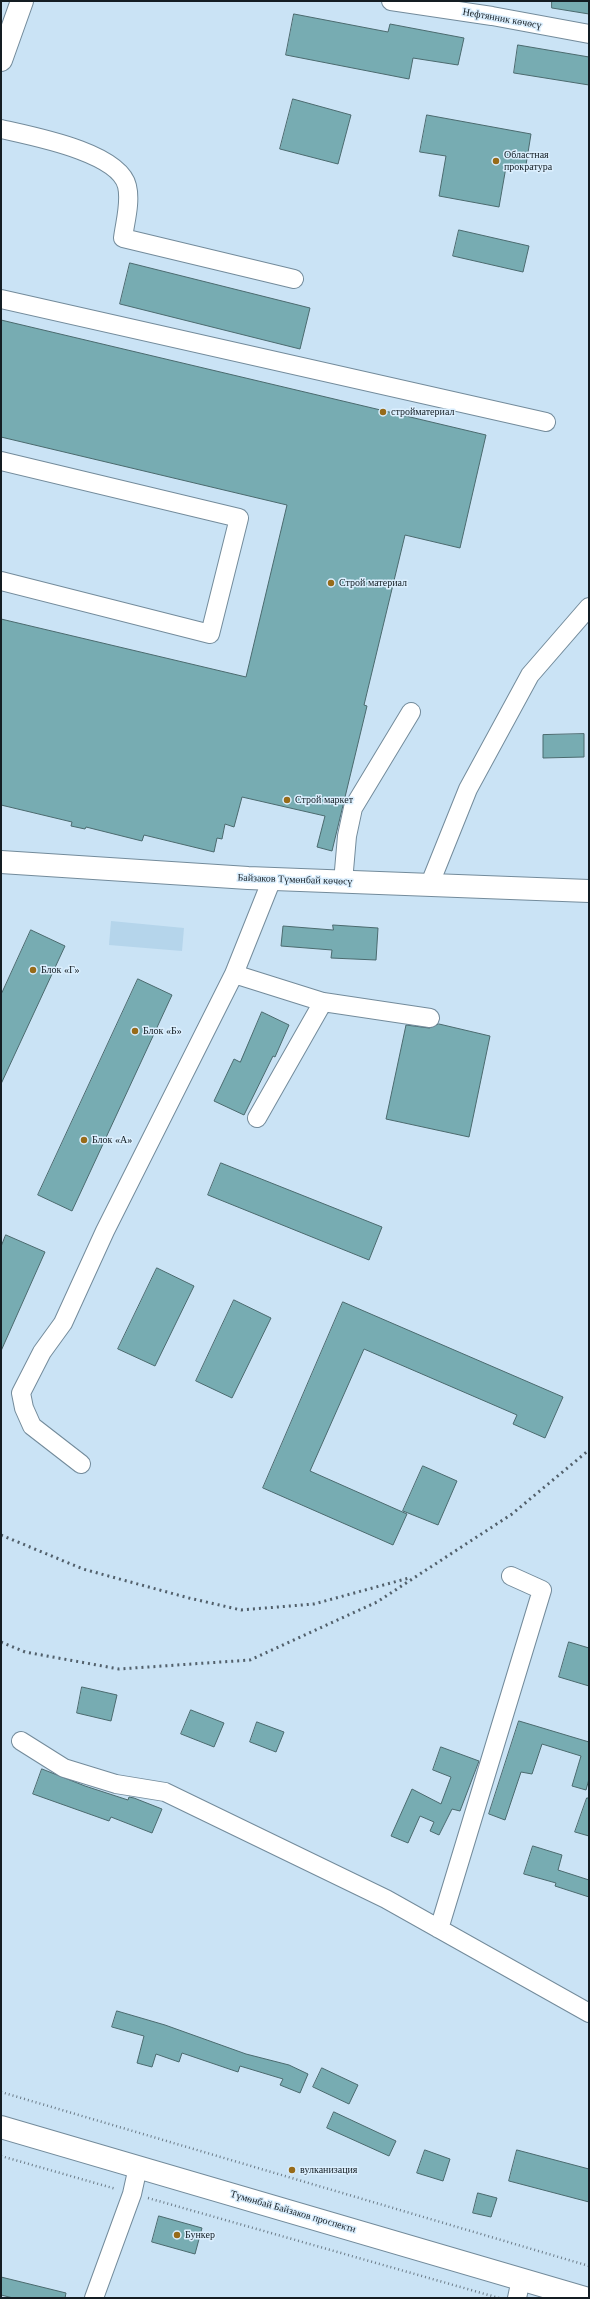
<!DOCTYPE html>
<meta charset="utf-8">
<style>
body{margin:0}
#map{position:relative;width:590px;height:2299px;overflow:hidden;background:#cae3f5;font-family:Georgia,serif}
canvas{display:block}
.frame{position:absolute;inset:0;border:2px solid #141d23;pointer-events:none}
</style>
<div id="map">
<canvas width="590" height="2299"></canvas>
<div class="frame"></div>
</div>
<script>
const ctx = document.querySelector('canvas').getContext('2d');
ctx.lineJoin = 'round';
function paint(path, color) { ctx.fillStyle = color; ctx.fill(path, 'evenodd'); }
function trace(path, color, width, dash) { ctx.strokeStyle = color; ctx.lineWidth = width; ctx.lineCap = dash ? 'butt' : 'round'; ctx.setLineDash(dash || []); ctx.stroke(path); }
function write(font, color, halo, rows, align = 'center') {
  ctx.font = font + ' Georgia,serif'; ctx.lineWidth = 3; ctx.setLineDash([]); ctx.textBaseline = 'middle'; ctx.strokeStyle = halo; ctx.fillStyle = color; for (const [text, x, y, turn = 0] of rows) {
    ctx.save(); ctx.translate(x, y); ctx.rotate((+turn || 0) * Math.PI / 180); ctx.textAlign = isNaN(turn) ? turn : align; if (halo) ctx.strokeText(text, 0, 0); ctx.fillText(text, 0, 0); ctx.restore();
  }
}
const built = new Path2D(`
 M111,921L184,928L182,951L109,945Z`);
const building = new Path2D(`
 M552,1H589V14L552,8Z
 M294,14L388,32L390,24L464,38L458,65L413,58L409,79L286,55Z
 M518,45L589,57V85L514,73Z
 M293,99L351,115L338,164L280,149Z
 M427,115L531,134L525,171L506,167L499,207L439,196L446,156L420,152Z
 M459,230L529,246L523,272L453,256Z
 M130,263L310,308L300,349L120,304Z
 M1,320L486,435L460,548L405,535L364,705L367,706L332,851L317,847L325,816L242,797L234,827L225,824L222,839L217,838L214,852L144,835L142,841L86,827L85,829L71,826L72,822L1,805V619L246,677L287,505L1,437Z
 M584,734V757L543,758V735Z
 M333,925L378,928L376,960L331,958L332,950L281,946L283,926L333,930Z
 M31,930L65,946L1,1084V995Z
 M138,979L172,995L72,1211L38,1195Z
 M262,1012L289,1025L275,1057L273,1056L244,1115L214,1101L234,1059L240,1062Z
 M439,1024L490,1036L469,1137L386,1119L406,1025L429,1028Z
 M221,1163L382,1227L369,1260L208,1195Z
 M6,1235L45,1252L1,1351V1247Z
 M157,1268L194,1286L155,1366L118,1349Z
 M234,1300L271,1318L232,1398L196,1381Z
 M343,1302L563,1397L545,1438L513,1424L517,1415L364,1349L310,1471L407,1514L393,1545L263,1488Z
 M423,1466L457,1481L438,1525L403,1511Z
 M569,1642L589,1648V1686L559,1677Z
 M82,1687L117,1695L111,1721L77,1713Z
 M191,1710L224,1723L214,1747L181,1734Z
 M519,1721L589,1742V1779L586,1790L572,1786L581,1756L542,1744L532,1774L521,1772L505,1820L489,1814Z
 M257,1722L284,1732L276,1752L250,1742Z
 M441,1747L479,1761L460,1811L452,1809L439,1835L430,1831L434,1822L420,1816L408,1843L391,1836L412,1789L441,1804L451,1777L433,1770Z
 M42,1769L85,1786L128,1800L129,1797L134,1798L162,1809L152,1833L111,1817L109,1821L33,1794Z
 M587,1798H589V1836L575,1832Z
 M533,1846L562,1855L558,1870L589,1880V1897L555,1886L556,1883L524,1874Z
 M117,2011L165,2025L246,2054L289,2065L308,2074L300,2093L280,2085L283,2079L240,2066L238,2072L182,2053L179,2062L156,2054L152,2067L137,2063L144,2036L112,2027Z
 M322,2068L358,2085L349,2104L313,2087Z
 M334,2112L396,2141L389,2156L327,2128Z
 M425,2150L450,2159L443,2181L417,2173Z
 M517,2150L589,2169V2202L509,2181Z
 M478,2193L497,2198L491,2217L473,2213Z
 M159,2216L202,2228L195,2254L152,2242Z
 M1,2277L66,2293L65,2298H13L1,2295Z`);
const path = new Path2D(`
 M1,2092L589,2266
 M1,2156L116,2189
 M148,2198L499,2298`);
const minor = new Path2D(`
 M391,1L492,16L589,34
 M1,129C31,136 119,152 127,186C131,202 125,222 123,238L294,279
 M1,299L546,422
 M1,461L239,518L210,634L1,581
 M343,882L347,836L353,808L411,712
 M429,886L468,789L530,675L589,607
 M234,974L323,1002L430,1018
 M257,1118L323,1002
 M81,1464L32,1426L24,1408L21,1393L42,1352L63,1323L105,1231L234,974L272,879
 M21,1741L64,1768L116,1784L165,1792L386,1899L589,2013
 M439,1929L542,1590L511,1576
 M94,2298L132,2194L138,2167
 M517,2298L521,2279`);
const major = new Path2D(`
 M1,60L22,1
 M1,862L248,878L589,891`);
const highway = new Path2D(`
 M1,2127L585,2298`);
const rail = new Path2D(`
 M1,1535L83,1569L189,1598L241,1610L314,1604L409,1578
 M1,1642L25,1652L119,1669L250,1660L377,1602L512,1514L589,1450`);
const markers = [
 [496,161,4,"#976b19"],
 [383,412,4,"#976b19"],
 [331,583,4,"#976b19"],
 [287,800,4,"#976b19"],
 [33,970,4,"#976b19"],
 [135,1031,4,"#976b19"],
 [84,1140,4,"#976b19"],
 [292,2170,4,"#976b19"],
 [177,2235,4,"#976b19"]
];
const streetNames = [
 ["Нефтянник көчөсү",502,19,10],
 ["Байзаков Түмөнбай көчөсү",295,880,2],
 ["Түмөнбай Байзаков проспекти",293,2212,16]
];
const poiNames = [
 ["Областная",504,155],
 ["прократура",504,167],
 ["стройматериал",391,412],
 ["Строй материал",339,583],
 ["Строй маркет",295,800],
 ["Блок «Г»",41,970],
 ["Блок «Б»",143,1031],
 ["Блок «А»",92,1140],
 ["вулканизация",300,2170],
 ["Бункер",185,2235]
];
paint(built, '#b5d5eb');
paint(building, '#77acb2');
trace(building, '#4b6a6e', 1);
trace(minor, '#738b9b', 20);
trace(major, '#738b9b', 24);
trace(highway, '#738b9b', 24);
trace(path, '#6c7c88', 2.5, [1, 3]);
trace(minor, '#fff', 18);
trace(major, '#fff', 22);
trace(highway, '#fff', 22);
trace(rail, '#52606b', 3, [2, 4]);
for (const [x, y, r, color] of markers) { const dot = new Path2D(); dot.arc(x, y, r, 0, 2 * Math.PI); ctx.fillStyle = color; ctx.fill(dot); trace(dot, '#dbeffe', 1.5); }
write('10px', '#141d23', '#dbeffe', streetNames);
write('10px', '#141d23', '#dbeffe', poiNames, 'left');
</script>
